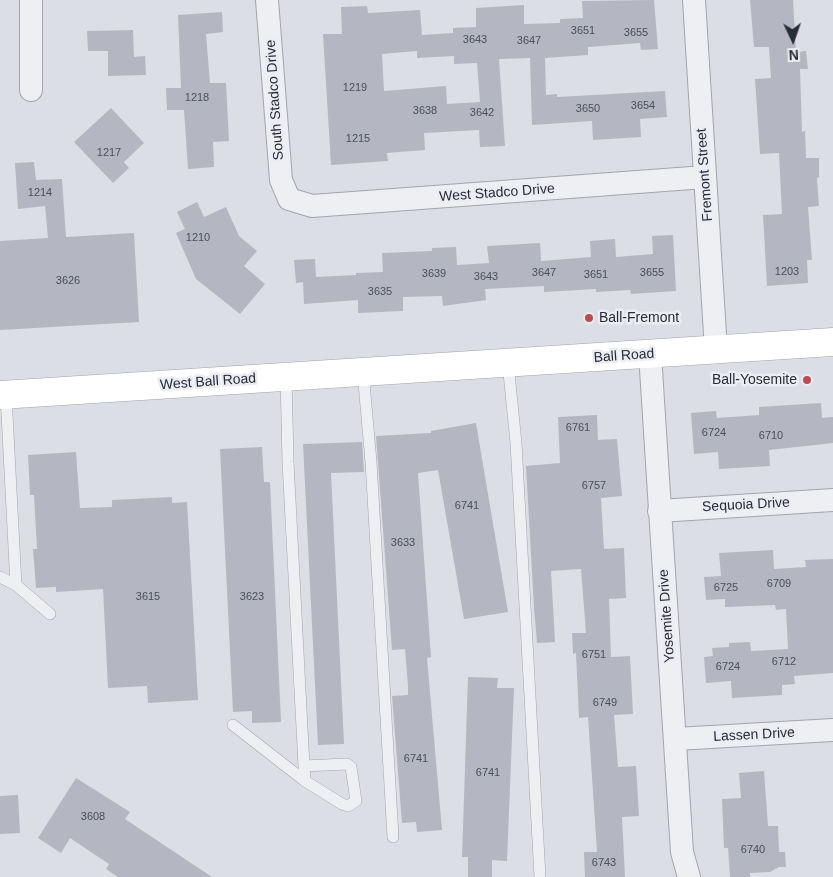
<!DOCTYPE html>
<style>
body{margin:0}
#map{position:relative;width:833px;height:877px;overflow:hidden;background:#dcdee5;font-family:Helvetica,sans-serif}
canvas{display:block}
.north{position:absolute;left:768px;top:15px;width:50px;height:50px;-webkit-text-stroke:4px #ebedf3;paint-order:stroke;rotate:177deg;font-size:14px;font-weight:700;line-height:20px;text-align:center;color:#272c39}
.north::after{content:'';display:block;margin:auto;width:18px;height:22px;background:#272c39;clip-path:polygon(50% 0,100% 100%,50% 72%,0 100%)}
</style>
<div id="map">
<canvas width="833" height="877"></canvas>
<div class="north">N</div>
</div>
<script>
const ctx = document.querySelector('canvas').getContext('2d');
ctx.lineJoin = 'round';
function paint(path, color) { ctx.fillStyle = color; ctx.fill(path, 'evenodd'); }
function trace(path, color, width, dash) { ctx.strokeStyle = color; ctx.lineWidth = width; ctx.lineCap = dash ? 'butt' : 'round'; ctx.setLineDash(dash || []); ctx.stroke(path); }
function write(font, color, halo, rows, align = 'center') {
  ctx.font = font + ' Helvetica,sans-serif'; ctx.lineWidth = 5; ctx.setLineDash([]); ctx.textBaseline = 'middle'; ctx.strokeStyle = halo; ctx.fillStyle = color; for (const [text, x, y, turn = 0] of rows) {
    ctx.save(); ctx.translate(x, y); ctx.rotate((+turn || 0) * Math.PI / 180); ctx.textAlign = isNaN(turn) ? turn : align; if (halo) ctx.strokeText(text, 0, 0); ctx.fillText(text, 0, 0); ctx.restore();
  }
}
const building = new Path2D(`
 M654,0L658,49L641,50L640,43L588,47V55L545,58L546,95L557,94V97L665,91L667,117L640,119L641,137L593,140L592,121L532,125L530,58L499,59L505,146L480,147L479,130L424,133L425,150L387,153L388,161L331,165L323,34H342L341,7L367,6L368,13L420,10L422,35L453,33V28L476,27V8L524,5V24L560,23V19L583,18L582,1ZM417,51V58L454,56V64L477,63L480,102L447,104L446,86L384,91L382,54Z
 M750,0H793L796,52L806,51L808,69H800L802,132L805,131L806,158H819V177L817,178L819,206L808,207L812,260H807L808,283L767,286L763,215L782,214L779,153L760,154L755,79L771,78L769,47H754Z
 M222,12L223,32L206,34L210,83H226L229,141L213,142L214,167L188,169L184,110H167L166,88H181L178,15Z
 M133,30L134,57L145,56L146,75L108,76V51H88L87,31Z
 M111,108L144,143L124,162L129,168L113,183L74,142Z
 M34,162L36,180L62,179L66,237L134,233L139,322L0,330V241L48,238L45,206L18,209L15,163Z
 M197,202L204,217L226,207L239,236L257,251L244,266L265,284L240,314L196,279L176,233L185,229L177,212Z
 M673,235L676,291L631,294L630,290L596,292V289L544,292V286L485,289L486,300L443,306L442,296L403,297V311L358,313V300L304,304L303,282L296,283L294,260L315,259L316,277L356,275V273L383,272L382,253L432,251V248L456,247L457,265L489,263L487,246L540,243L541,261L591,257L590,241L615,239L616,257L653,254L652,236Z
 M821,403L822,418L833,417V443L769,450L770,466L719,469L718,452L694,454L691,413L716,411L717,418L759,415V407Z
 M597,415L598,440L617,439L622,496L601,498L604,549L624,548L626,598L609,599L611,657L630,656L633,714L614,715L618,767L636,766L639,816L622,817L625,877H585L584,852H597L588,717L579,718L576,653L573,654L572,633H586L581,569L551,571L555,642L537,643L534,607L526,466L560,463L558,417Z
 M476,423L508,612L464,619L438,470L418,473L431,657L427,658L442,830L417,832L416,822L402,823L392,696L408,695V686L405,649L392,650L376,436L431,433V431Z
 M362,442L364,472L331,473L344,744L318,745L303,444Z
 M262,447L264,482H270L281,722L252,723V711L233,712L220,449Z
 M76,452L80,508L112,507V500L172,497V503L187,502L198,700L148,703L147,686L108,688L103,589L56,592V587L36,588L33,549H37L34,495H30L28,455Z
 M773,550L774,569L806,567L805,560L833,559V673L794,676L795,684L782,685V695L732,698L731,681L706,683L704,657L713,656L712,648L729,647V643L750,642L751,651L788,649L786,609L776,610L775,605L725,607V599L706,600L704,577L721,576L719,553Z
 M468,677L498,678L497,688H514L507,861L492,860V877H468V857H462Z
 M764,771L768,826H778L779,852H785L786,867H779L770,872L750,873V877H730L728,848H724L722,799L741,798L739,773Z
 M76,778L130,812L125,819L212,877H118L106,869L109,864L70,838L61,853L38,838Z
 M18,795L20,833L0,834V796Z`);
const lane = new Path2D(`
 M508,363L516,443L540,877
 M363,372L371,462L393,837
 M286,377L288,462L304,766L305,781L342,804L348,806L356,801L351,767L347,764L304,766
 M6,395L16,585L50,614
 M0,577L16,585
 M233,725L305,781`);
const street = new Path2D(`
 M31,0V90
 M267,0L281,180L289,199L312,206L705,177
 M694,0L716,350
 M650,354L682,852L689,877
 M659,511L833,500
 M676,739L833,730`);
const primary = new Path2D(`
 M0,395L833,342`);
const markers = [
 [589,318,5,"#c04b4d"],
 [807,380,5,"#c04b4d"]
];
const numberNames = [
 ["3651",583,31],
 ["3655",636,33],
 ["3643",475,40],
 ["3647",529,41],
 ["1219",355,88],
 ["1218",197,98],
 ["3654",643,106],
 ["3650",588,109],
 ["3638",425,111],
 ["3642",482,113],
 ["1215",358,139],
 ["1217",109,153],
 ["1214",40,193],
 ["1210",198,238],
 ["1203",787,272],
 ["3647",544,273],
 ["3655",652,273],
 ["3639",434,274],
 ["3651",596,275],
 ["3643",486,277],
 ["3626",68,281],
 ["3635",380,292],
 ["6761",578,428],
 ["6724",714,433],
 ["6710",771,436],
 ["6757",594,486],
 ["6741",467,506],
 ["3633",403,543],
 ["6709",779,584],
 ["6725",726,588],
 ["3615",148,597],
 ["3623",252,597],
 ["6751",594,655],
 ["6712",784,662],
 ["6724",728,667],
 ["6749",605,703],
 ["6741",416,759],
 ["6741",488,773],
 ["3608",93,817],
 ["6740",753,850],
 ["6743",604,863]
];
const streetNames = [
 ["South Stadco Drive",275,100,-94],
 ["Fremont Street",705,175,-94],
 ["West Stadco Drive",497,193,-4],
 ["Ball Road",624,356,-4],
 ["West Ball Road",208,382,-4],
 ["Sequoia Drive",746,505,-3],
 ["Yosemite Drive",667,616,-94],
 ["Lassen Drive",754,735,-3]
];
const poiNames = [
 ["Ball-Fremont",599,318],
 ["Ball-Yosemite",797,380,"right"]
];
paint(building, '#b4b7c1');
trace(lane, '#a2a5ae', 12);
trace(street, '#a2a5ae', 24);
trace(primary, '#9da2af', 29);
trace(lane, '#eeeff3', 11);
trace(street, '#eeeff3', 22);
trace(primary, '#fff', 28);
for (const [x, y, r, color] of markers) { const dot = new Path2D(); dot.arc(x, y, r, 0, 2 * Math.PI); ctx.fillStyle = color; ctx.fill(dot); trace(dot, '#ebedf3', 2); }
write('11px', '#4a4f5b', null, numberNames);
write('14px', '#272c39', '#ebedf3', streetNames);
write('14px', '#272c39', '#ebedf3', poiNames, 'left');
</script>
